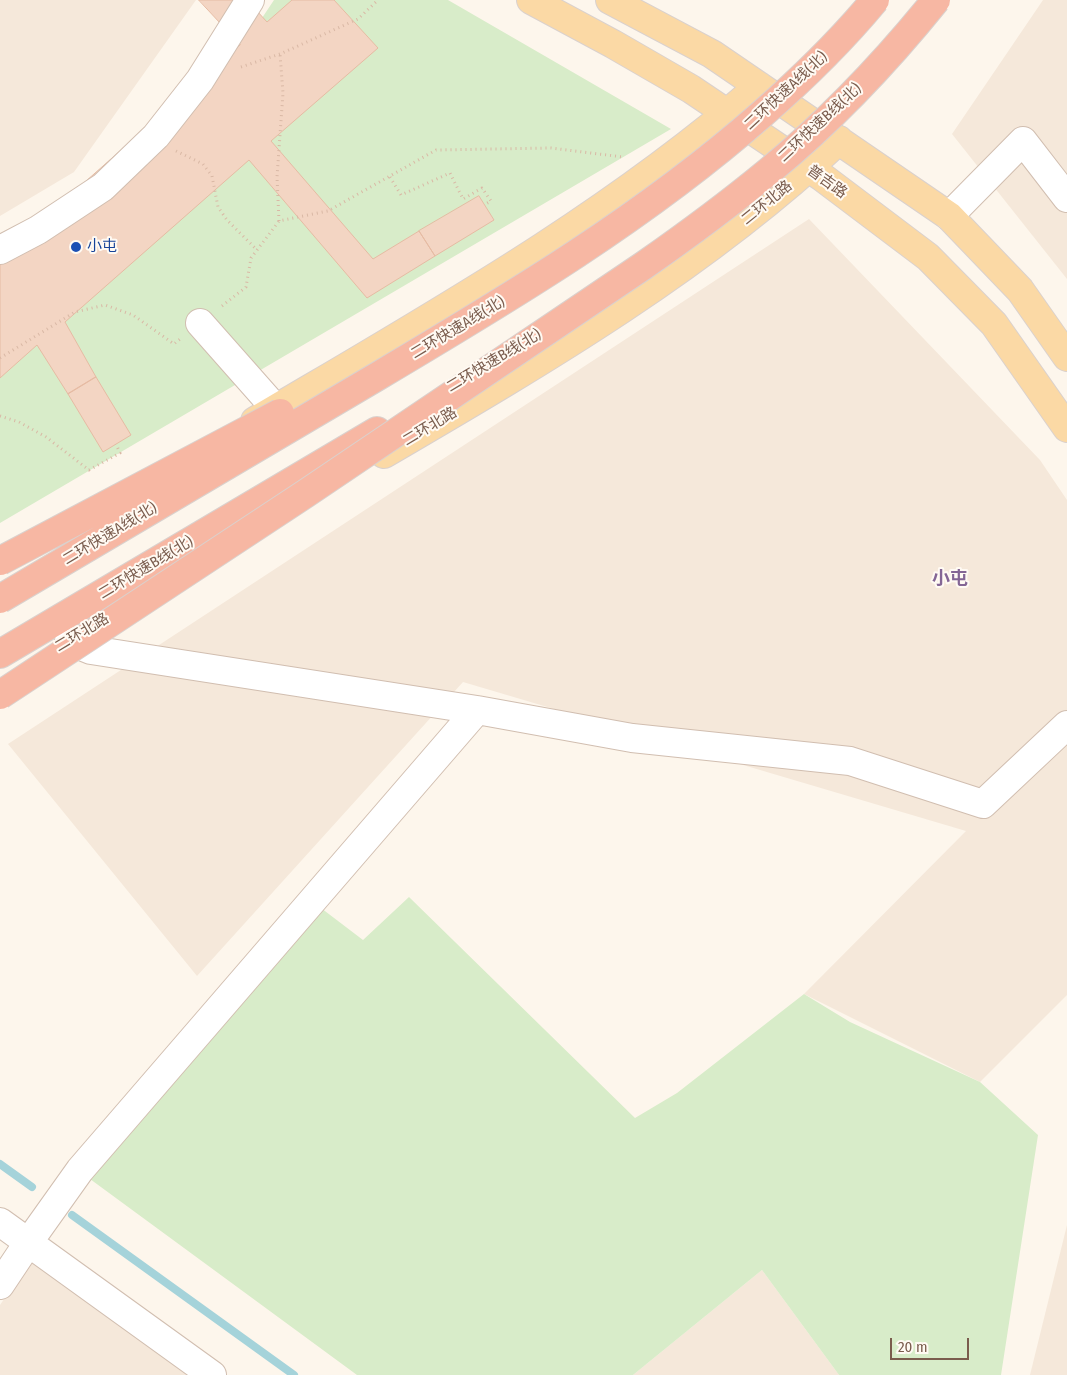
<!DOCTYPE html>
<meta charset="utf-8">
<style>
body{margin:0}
#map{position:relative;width:1067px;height:1375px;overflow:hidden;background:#fdf6ec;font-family:"Fira Sans Condensed",sans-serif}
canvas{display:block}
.scale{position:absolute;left:890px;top:1338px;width:79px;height:22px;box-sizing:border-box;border:2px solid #7a5c4d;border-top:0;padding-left:6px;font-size:15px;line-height:18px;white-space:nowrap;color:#7a5c4d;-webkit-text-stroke:4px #fffaf3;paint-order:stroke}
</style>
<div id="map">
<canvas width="1067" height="1375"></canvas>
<div class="scale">20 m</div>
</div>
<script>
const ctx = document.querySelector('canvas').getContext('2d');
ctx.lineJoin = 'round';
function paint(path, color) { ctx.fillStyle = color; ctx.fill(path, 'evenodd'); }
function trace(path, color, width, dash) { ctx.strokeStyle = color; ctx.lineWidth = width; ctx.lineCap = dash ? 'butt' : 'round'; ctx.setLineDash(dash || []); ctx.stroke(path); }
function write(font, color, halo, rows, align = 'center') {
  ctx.font = font + ' "Fira Sans Condensed","Noto Sans SC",sans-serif'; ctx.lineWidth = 4; ctx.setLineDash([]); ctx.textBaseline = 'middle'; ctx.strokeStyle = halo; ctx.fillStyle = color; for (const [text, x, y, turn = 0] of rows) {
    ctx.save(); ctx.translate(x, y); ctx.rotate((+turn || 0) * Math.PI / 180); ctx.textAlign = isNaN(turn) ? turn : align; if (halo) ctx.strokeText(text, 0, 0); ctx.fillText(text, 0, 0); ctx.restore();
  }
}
const residential = new Path2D(`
 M0,0H196L74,172L0,216Z
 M1043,0H1067V279L952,134Z
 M809,219L1040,460L1067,500V995L980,1082L804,994L966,831L463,682L197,976L8,744Z
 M1067,1225V1375H1030Z
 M35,1254L207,1375H0V1305Z
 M762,1270L839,1375H633Z`);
const green = new Path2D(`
 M274,0H448L671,129L0,523V273L184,135Z
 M409,897L635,1118L677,1093L804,994L850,1022L980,1082L1038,1135L1001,1375H839L762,1270L633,1375H357L90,1179L317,905L363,940Z`);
const stream = new Path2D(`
 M0,1164L32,1187
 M72,1215L294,1375`);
const building = new Path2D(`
 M199,0H247L267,22L292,0H334L378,48L271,141L373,259L419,231L435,256L367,298L249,160L65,322L96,377L68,394L37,345L0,378V257L240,45Z
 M479,196L494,220L435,256L419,231Z
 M96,377L131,435L103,452L68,394Z`);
const path = new Path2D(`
 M241,67L280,54L358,19L378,0
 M176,151L203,164L212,176L218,207L227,220L257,250
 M390,177L401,195L450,173L463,199L482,188L491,201L484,205
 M279,221L277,177L283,93L280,54
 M222,306L246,287L251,258L279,221L328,211L436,150L551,148L623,157
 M0,358L75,312L105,305L133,315L174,344L180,339
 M0,416L19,422L46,437L89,470L120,453L116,444`);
const minor = new Path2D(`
 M949,216L1023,141L1067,198
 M0,250L38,230L103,187L156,136L200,80L250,0
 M200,323L276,409
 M69,641L91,650L477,710L632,738L850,761L983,804L1067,725
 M0,1222L212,1375
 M0,1285L28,1243L80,1170L477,710`);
const major = new Path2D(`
 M531,0L613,44L691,89L822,177L928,257L994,324L1067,428
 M610,0L712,54L949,216L1020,290L1067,357
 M255,421C429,318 606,219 759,86
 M384,454C543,361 704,267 839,140`);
const highway = new Path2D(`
 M0,654L377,431`);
const highwayBridge = new Path2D(`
 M0,561L280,413
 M0,599C126,525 252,450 378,376C511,297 645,217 762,114C802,79 841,41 875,0
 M0,695L305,494L643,266C686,236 728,205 768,172C830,121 886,62 936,0`);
const markers = [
 [76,247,6,"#1a4fb4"]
];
const streetNames = [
 ["二环快速A线(北)",786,91,-43],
 ["二环快速B线(北)",820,123,-43],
 ["普吉路",827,182,36],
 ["二环北路",767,203,-39],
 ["二环快速A线(北)",458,328,-31],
 ["二环快速B线(北)",494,361,-31],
 ["二环北路",430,427,-31],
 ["二环快速A线(北)",110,534,-31],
 ["二环快速B线(北)",146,568,-31],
 ["二环北路",82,633,-31]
];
const transitNames = [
 ["小屯",87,247]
];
const quarterNames = [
 ["小屯",950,579]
];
paint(residential, '#f5e8da');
paint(green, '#d8ecc9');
trace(stream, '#a5d3da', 8);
paint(building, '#f3d5c3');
trace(building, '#e6bba3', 1);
trace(minor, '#d1beb0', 30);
trace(major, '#dad1cd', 30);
trace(highway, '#dad1cd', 30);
trace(path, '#d9b8a5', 3, [1, 4]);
trace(minor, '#fff', 28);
trace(major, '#fbd9a5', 28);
trace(highway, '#f7b7a3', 28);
trace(highwayBridge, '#dad1cd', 30, []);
trace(highwayBridge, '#f7b7a3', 28);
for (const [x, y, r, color] of markers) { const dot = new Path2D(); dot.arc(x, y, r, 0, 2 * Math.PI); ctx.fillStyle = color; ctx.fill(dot); trace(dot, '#fffaf3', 2); }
write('15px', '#7a5c4d', '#fffaf3', streetNames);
write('15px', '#164399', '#fffaf3', transitNames, 'left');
write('bold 18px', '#846695', '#fffaf3', quarterNames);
</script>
